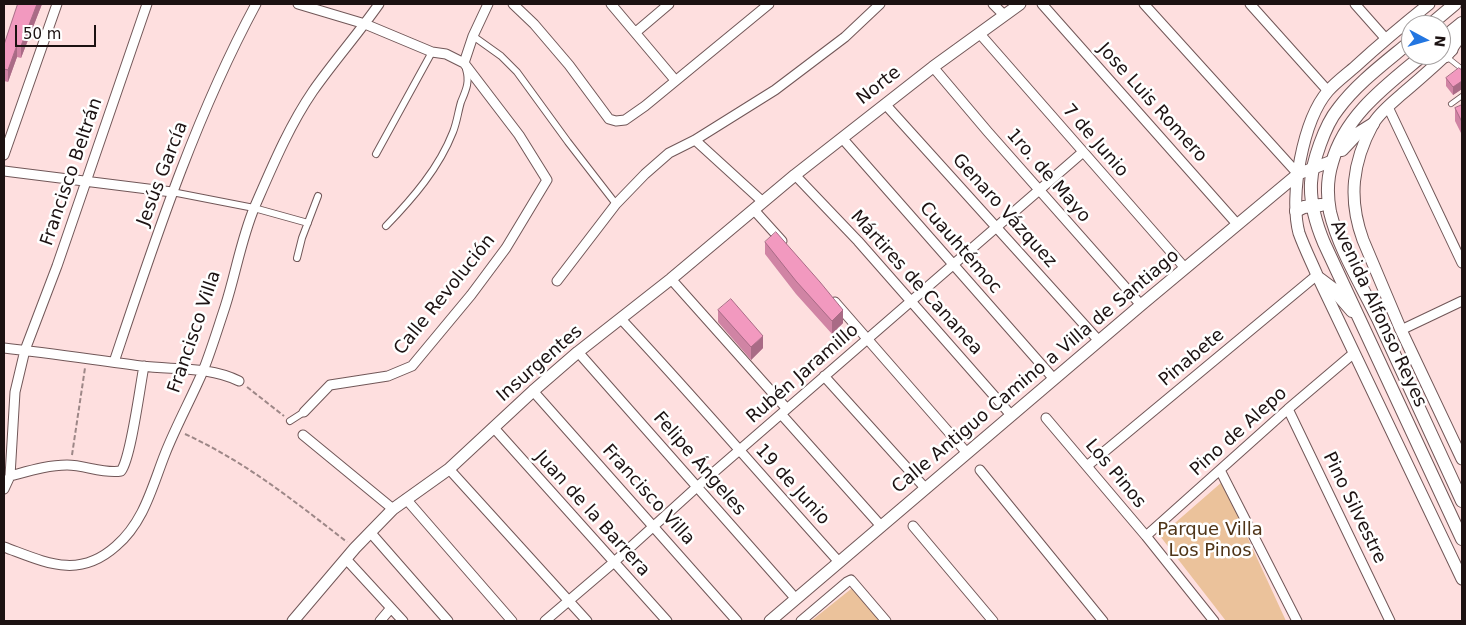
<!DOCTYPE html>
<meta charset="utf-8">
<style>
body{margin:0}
#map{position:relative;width:1466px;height:625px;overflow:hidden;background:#fedfdf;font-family:"DejaVu Sans",sans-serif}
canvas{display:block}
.frame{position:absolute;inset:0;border:5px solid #1c1212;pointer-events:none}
.north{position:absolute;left:1401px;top:15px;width:50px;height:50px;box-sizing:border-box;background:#fff;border:1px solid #a4a0a0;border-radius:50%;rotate:96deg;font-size:14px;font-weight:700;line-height:20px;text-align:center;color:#1c1212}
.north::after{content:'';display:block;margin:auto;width:18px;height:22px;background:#2376e1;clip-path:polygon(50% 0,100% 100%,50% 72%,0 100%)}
.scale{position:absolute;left:15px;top:25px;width:81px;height:22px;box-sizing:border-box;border:2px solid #1c1212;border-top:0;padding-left:6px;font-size:15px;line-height:18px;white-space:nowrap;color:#1c1212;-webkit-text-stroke:4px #fff;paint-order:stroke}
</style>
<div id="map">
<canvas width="1466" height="625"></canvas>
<div class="frame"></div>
<div class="north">N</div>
<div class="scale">50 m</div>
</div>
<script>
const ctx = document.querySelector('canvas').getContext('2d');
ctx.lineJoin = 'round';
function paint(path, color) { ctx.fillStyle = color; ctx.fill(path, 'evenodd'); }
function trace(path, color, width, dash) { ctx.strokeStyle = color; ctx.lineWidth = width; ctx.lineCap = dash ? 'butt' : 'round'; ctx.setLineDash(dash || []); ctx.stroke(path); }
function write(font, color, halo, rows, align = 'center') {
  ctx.font = font + ' "DejaVu Sans",sans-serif'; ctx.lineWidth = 5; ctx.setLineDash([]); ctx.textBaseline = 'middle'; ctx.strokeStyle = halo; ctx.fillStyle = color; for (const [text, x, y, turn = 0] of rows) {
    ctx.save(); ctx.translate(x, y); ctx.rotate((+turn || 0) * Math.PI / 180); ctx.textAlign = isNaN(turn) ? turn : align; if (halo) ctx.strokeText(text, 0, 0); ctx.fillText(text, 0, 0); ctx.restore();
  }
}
const green = new Path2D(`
 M1222,482L1286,621H1226L1160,536Z
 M856,585L884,621H811Z`);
const path = new Path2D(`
 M247,387L284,416
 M185,434C246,462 294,501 347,542
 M72,455L85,368`);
const service = new Path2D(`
 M1447,57L1462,69
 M1451,104L1462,96`);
const pedestrian = new Path2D(`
 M473,36L501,56L517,72L568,142L616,204
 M376,154L432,52
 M172,192L254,208L308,223
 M386,226C413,198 439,168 453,132C457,122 458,112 461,102C466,90 470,82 466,69
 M297,258L302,238L318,196
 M290,421L304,412`);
const minor = new Path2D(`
 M298,4L365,24L432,52L446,54L464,63L473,36L488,4
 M513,4L534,24L569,65L609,119L616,121L625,120L645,106L769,4
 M611,4L675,80
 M993,4L1004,15
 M1042,4L1237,224
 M1144,4L1298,174
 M1250,4L1328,91
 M1355,4L1386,39
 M636,32L669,4
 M980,34L1185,268
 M933,67L988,132L1141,305
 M885,104L1099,341
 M1388,107L1462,263
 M842,138L1054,379
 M695,140L763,202
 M4,155L57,4
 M4,171L172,192
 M795,175L858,241L1011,415
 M754,210L782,241
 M671,279L787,409
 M557,281L616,204L645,174L669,153L695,140L775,90L845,37L880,4
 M835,302L967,453
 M621,319C695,398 766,481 839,562
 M1401,330L1462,301
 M4,348C50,353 95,360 141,366C175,370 208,366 239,381
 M578,352L796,599
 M114,362C155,240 195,117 256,4
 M824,376L926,489
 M533,391L737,621
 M1288,409L1390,621
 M304,412L330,385L388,376L412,366L471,295L506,248L547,180L519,135L464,63
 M781,414L881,526
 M1046,418L1146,536L1214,621
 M494,428L667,621
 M303,435L393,509
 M1087,466L1317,275
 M449,469L587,621
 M980,470L1103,621
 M1220,470L1297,621
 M10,476L15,392L25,350L57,266L147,4
 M4,489L10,476C29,471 48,465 67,465C85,465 103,474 121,471C131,458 140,386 144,366
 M406,499L512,621
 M913,526L993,621
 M370,532L448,621
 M1146,536L1288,409L1354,353
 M4,547C45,562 78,580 116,546C144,522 152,487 165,454C176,426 191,399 203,371C211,351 218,328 225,307C236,273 241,239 255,206C272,167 289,126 313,91C334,61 358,34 379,4
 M346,559L403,621
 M380,621L391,608
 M545,621L613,563L698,486L1083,152
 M801,621L847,582L851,580L886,621`);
const tertiary = new Path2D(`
 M1429,4C1404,24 1380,44 1356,66C1347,74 1336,82 1328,91C1303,120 1289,196 1299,233C1304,247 1311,261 1317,275L1462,579
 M1452,50C1435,65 1419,80 1402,94C1392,103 1379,113 1373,124C1352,163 1348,199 1363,240L1401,330L1462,459
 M293,621L355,548L393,509L449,469L533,391L578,352L671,279L795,175L933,67L1020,4
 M770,621L1141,305L1298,174L1332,161`);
const secondary = new Path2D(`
 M1430,25L1455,4
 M1441,40L1462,23
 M1411,41C1386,62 1357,83 1338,109C1325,125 1312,162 1311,183C1310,204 1316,224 1324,243L1462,539
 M1423,55C1387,85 1345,115 1332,163C1327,179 1327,196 1330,212C1339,249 1361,284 1378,319C1406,379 1434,440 1462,501
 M1446,56L1462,33
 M1342,150L1357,134L1373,124
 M1296,211L1304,207L1321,205
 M1320,279L1332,288L1352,311`);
const wall = new Path2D(`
 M18,4H42L21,58L17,57L8,82L4,81V45Z
 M1462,70V89L1453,95L1446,86V78Z
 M1462,105V135L1455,121V108Z
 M765,242L843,323L832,334L796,294L765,254Z
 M718,310L763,348L751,360L718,322Z`);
const shadedWall = new Path2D(`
 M37,4H42L21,58V46Z
 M17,45V57L8,82V70Z
 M1462,81V89L1453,95V87Z
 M843,310V323L832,334V321Z
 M763,336V348L751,360V347Z`);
const building = new Path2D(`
 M18,4H37L21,46L17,45L8,70L4,69V45Z
 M1459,68L1462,70V81L1453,87L1446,78Z
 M1462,105V122L1455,108Z
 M776,232L820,282L843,310L832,321L796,281L765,242Z
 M731,299L763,336L751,347L718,310Z`);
const streetNames = [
 ["Norte",879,86,-38],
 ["Jose Luis Romero",1152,103,48],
 ["7 de Junio",1095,141,49],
 ["Francisco Beltrán",72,172,-71],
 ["Jesús García",163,174,-69],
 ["1ro. de Mayo",1048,176,49],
 ["Genaro Vázquez",1004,211,48],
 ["Cuauhtémoc",960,248,49],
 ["Mártires de Cananea",916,283,48],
 ["Calle Revolución",445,295,-51],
 ["Avenida Alfonso Reyes",1378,314,65],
 ["Francisco Villa",195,332,-71],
 ["Pinabete",1192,358,-40],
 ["Insurgentes",540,364,-41],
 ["Calle Antiguo Camino a Villa de Santiago",1036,372,-40],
 ["Rubén Jaramillo",803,374,-41],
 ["Pino de Alepo",1239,432,-42],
 ["Felipe Ángeles",699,464,49],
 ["Los Pinos",1115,474,50],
 ["19 de Junio",792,485,48],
 ["Francisco Villa",648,495,48],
 ["Pino Silvestre",1354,508,64],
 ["Juan de la Barrera",592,514,48]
];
const parkNames = [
 ["Parque Villa",1210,530],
 ["Los Pinos",1210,551]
];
paint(green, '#ebc29b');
trace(service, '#715758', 6);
trace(pedestrian, '#715758', 8);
trace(minor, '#715758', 11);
trace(tertiary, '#715758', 13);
trace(secondary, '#715758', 14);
trace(path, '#9d8787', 2, [5, 2.5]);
trace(service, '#fff', 4.5);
trace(pedestrian, '#fff', 6);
trace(minor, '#fff', 9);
trace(tertiary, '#fff', 11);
trace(secondary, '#fff', 12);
paint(wall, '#d084a4');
paint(shadedWall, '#a96b86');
paint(building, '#f299bf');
trace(building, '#a96b86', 1);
write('18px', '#1c1212', '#fff', streetNames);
write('18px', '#4f3417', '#fff', parkNames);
</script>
